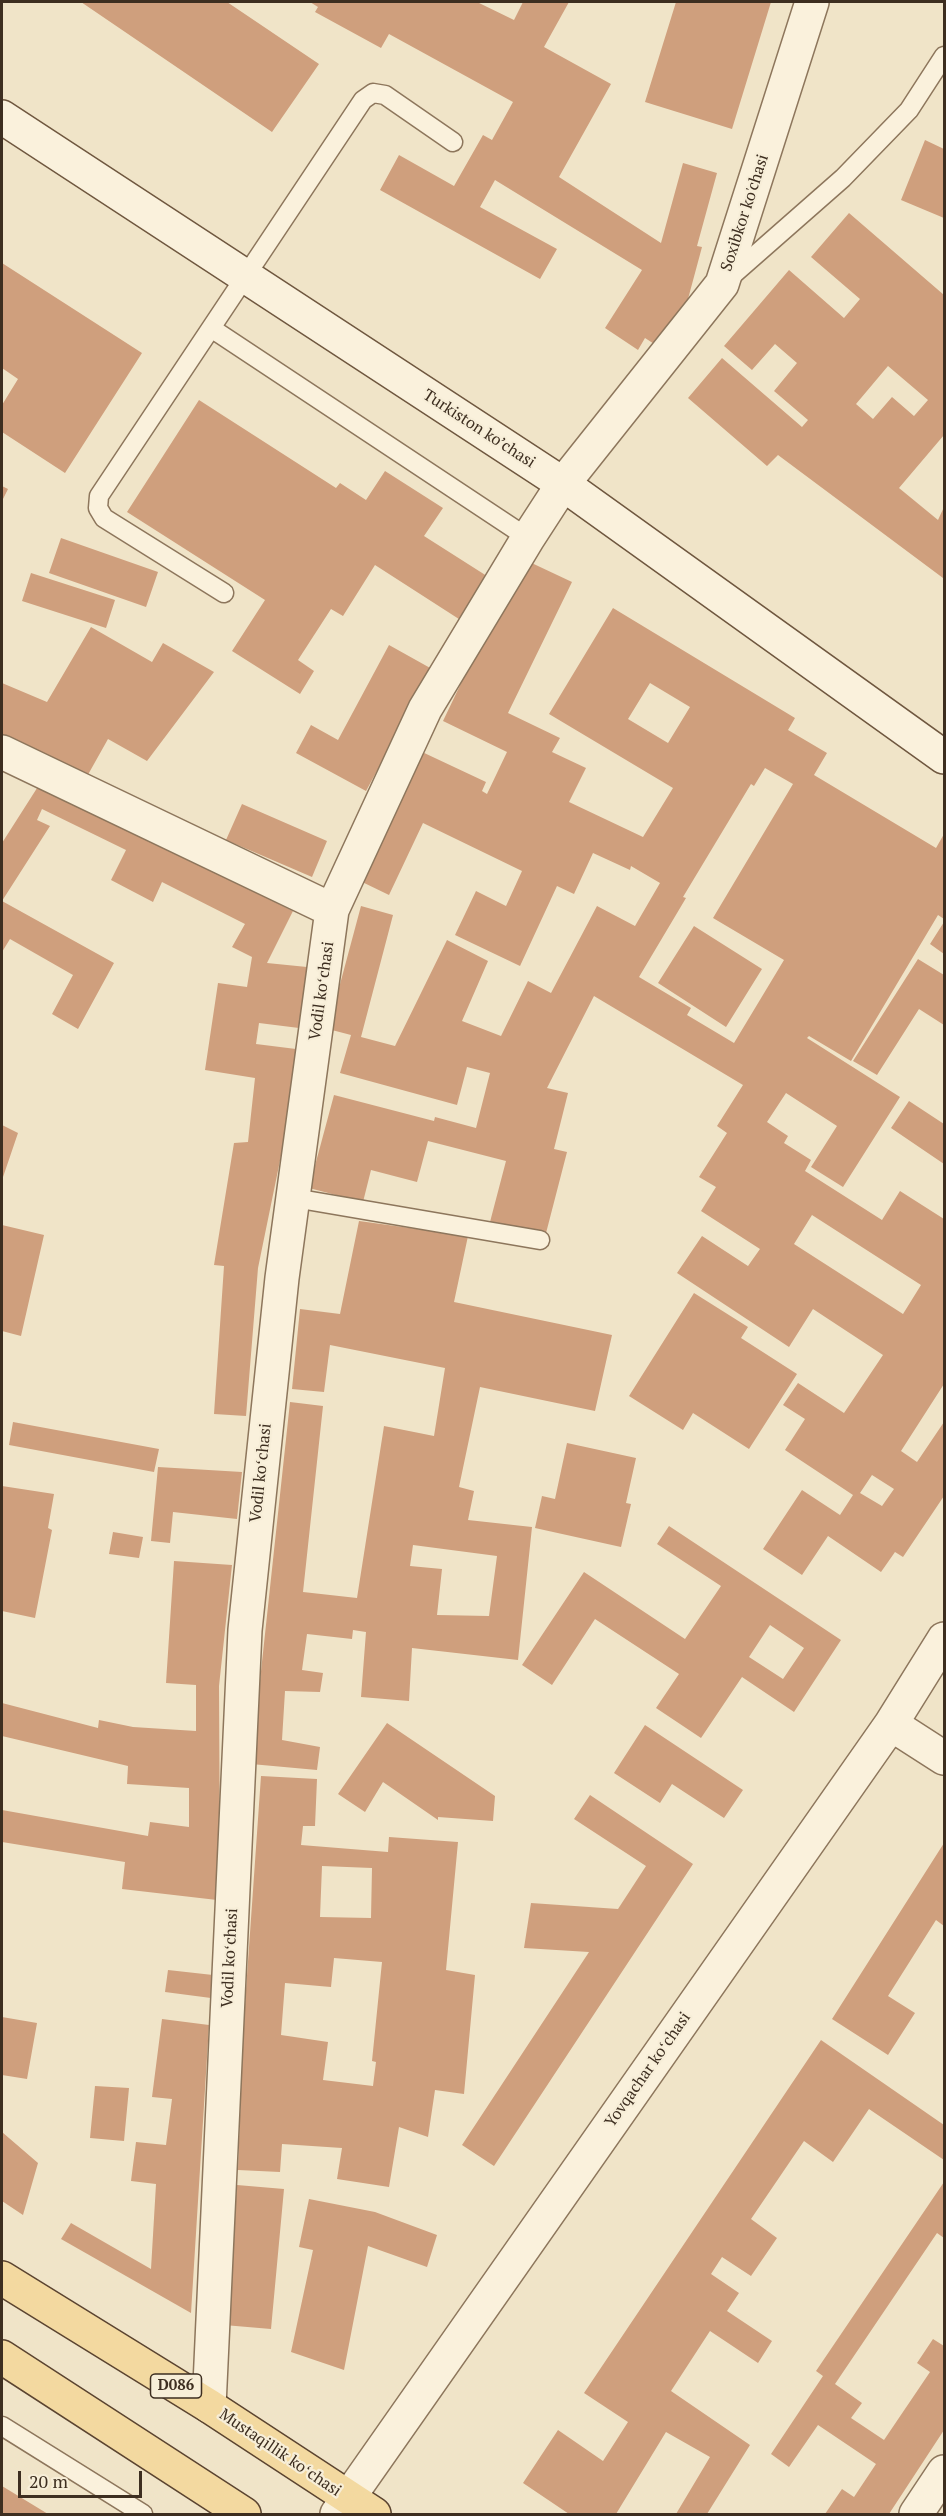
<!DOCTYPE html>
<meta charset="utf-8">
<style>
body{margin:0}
#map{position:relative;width:946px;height:2516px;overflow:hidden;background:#f0e4c8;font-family:"PT Serif",serif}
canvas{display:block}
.frame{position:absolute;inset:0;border:3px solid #3d2e20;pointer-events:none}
.scale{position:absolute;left:18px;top:2471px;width:124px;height:27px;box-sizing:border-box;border:3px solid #3d2e20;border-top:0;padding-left:8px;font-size:18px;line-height:21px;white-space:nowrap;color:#3d2e20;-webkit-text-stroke:4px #f7eed8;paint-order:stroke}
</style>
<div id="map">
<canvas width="946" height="2516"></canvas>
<div class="frame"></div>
<div class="scale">20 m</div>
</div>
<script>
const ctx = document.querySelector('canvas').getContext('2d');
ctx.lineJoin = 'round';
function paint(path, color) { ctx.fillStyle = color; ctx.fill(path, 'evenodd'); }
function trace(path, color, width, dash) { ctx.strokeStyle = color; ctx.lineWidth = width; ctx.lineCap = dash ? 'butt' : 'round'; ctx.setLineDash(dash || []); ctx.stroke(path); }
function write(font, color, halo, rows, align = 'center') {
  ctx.font = font + ' "PT Serif",serif'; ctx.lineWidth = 4.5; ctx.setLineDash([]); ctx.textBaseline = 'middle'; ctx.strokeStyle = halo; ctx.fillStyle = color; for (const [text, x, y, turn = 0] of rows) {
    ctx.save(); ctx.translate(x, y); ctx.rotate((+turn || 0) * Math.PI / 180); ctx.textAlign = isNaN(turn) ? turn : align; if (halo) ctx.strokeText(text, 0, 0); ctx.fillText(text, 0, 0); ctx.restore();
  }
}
const building = new Path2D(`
 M81,2H227L319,64L272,132Z
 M310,2H477L514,20L523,2H569L544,47L611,84L559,177L661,243L683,163L717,173L697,246L702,247L688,299L695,304L665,351L645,338L638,350L605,328L642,270L495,180L480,207L557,249L540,279L380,190L399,155L454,186L483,135L492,140L513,102L389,34L381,48L315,12L318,7Z
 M676,2H771L732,129L645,102Z
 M925,140L944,149V218L901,200Z
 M849,213L944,295V435L899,488L938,520L944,507L943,578L778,455L767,466L688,398L722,358L802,427L808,420L774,391L797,363L775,344L752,370L724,346L789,270L844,318L860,299L811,257ZM888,366L928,400L914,416L892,397L873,419L856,404Z
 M2,263L142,353L65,473L2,432V405L18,379L2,368Z
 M199,400L336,488L340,483L366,500L385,471L443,508L424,536L490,578L462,621L375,565L343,616L331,609L298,660L314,671L300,694L232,651L265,600L127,512Z
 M2,486L8,489L2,501Z
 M61,538L158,572L146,607L49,573Z
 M521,558L572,582L508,713L560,738L552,752L586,768L569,802L643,837L673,788L549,714L613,608L795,718L788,730L827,753L814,775L936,848L944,834V919L938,915L851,1061L809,1036L807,1038L900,1097L843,1187L811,1167L837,1126L786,1093L767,1122L788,1136L784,1143L811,1160L805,1171L882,1220L900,1191L944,1219V1384L901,1451L917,1462L944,1422V1496L903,1557L895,1552L881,1572L828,1536L802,1575L763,1549L802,1490L840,1515L853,1495L785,1450L805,1419L783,1405L798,1383L844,1413L883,1355L813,1309L789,1347L677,1273L702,1236L748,1266L760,1249L701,1211L716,1187L699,1177L727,1133L717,1126L743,1085L594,996L547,1088L568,1093L554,1149L567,1152L545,1237L490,1222L506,1161L428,1141L417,1182L371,1170L363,1202L309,1188L334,1095L434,1121L435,1117L476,1128L490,1073L467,1067L457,1105L340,1073L351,1035L328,1029L361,906L393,915L361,1037L395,1046L447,940L488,961L462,1021L501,1036L528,981L551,993L597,906L635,926L660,883L631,866L630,870L593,853L574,894L557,886L520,966L455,935L476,891L506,906L522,871L423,823L389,895L358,880L420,751L486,782L482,791L487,794L507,752L443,721ZM650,683L690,707L668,743L628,719ZM765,768L793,784L713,918L784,960L734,1043L687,1015L691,1008L639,977L686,898L683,897L751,784L754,786ZM812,1215L921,1285L903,1314L794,1244ZM872,1475L894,1489L882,1506L860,1493Z
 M31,573L115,600L106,628L22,601Z
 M91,627L152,662L163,643L214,672L147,761L108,739L85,780L2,744V683L47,702Z
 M389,645L432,669L366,791L296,753L311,725L338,740Z
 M39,785L293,911L267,963L307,967L299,1028L259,1023L256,1044L296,1049L283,1146L258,1268L246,1416L214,1414L224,1266L214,1265L234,1143L248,1142L255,1078L205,1070L218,983L247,987L252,957L232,947L245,924L162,882L153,902L111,880L126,850L42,809L37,820L50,826L2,901L114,963L78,1029L52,1014L73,975L10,939L2,952V843Z
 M242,804L327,841L312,877L226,840Z
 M944,922V954L930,944Z
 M694,926L762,969L726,1027L658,983Z
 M918,959L944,975V1025L919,1009L877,1075L853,1061Z
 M909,1101L944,1124V1164L891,1128Z
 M2,1125L18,1133L2,1180Z
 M359,1221L468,1236L454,1302L612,1335L595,1411L480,1387L459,1487L474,1491L468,1520L532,1527L518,1660L412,1648L409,1701L361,1697L366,1632L353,1630L352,1639L307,1634L302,1670L323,1673L320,1692L285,1691L282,1740L320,1747L317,1770L251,1764L290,1402L323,1406L303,1592L357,1598L384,1426L434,1436L445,1368L330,1345L324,1392L292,1389L300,1309L340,1314ZM413,1545L497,1556L489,1616L437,1615L442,1569L410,1566Z
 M2,1225L44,1235L21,1336L2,1331Z
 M694,1293L748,1327L741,1338L797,1374L749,1449L693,1413L683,1430L629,1396Z
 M13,1422L159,1449L154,1472L9,1445Z
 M567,1443L636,1458L626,1503L631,1504L621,1547L535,1528L542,1496L555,1499Z
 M158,1467L242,1472L237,1519L173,1512L170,1543L151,1541Z
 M2,1486L54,1494L48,1528L52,1530L35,1618L2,1611Z
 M669,1526L841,1640L794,1712L742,1677L701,1738L656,1708L679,1674L595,1619L552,1685L522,1665L584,1572L685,1639L721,1586L657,1544ZM770,1625L804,1648L783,1679L749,1657Z
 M113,1532L143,1537L139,1558L109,1554Z
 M174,1561L232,1565L219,1686L220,1873L217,1900L122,1889L125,1862L2,1842V1810L148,1836L150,1822L189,1827V1788L127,1784L128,1766L2,1736V1703L98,1728L99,1720L133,1727L196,1731V1685L166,1683Z
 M387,1723L495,1796L493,1821L438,1817V1820L383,1782L365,1812L338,1794Z
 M645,1725L743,1790L724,1818L672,1784L660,1803L614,1773Z
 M261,1776L317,1779L315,1826H303L301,1845L388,1852L389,1837L458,1842L446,1970L475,1975L464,2094L435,2090L428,2137L399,2127L389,2187L337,2179L342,2148L282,2144L280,2172L238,2170L243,2033ZM322,1866L372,1868L371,1918L320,1917ZM334,1958L382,1962L372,2061L376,2062L373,2086L323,2080L328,2042L281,2035L285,1983L331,1987Z
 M590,1795L693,1864L494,2166L462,2145L589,1952L524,1948L531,1903L618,1909L646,1866L574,1819Z
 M944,1843V1926L936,1920L888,1996L915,2013L888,2055L832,2019Z
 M168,1970L213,1975L211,1998L165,1992Z
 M2,2017L37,2023L27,2079L2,2075Z
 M162,2019L209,2025L191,2313L61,2239L71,2223L151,2269L156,2184L131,2181L136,2142L166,2145L172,2099L152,2097Z
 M821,2040L944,2125V2160L869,2109L833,2162L804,2141L751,2219L777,2238L751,2276L722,2257L711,2274L739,2293L727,2311L772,2341L758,2363L710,2331L671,2391L750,2445L707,2514H676L710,2457L666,2432L616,2514H569L523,2483L558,2430L603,2461L628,2422L584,2393Z
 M95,2086L129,2088L124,2141L90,2138Z
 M2,2132L38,2163L23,2215L2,2201Z
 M944,2182V2238L937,2233L835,2384L862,2403L851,2418L884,2440L930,2372L917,2363L933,2339L944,2346V2430L889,2514H825L842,2489L854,2497L876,2464L818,2425L789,2467L771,2454L823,2376L816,2371Z
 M237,2185L284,2189L271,2329L224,2325Z
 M309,2199L375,2212L437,2235L427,2267L368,2246L344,2370L291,2352L313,2250L299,2247Z
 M2,2486L48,2514H2Z`);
const service = new Path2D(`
 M728,279L843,178L909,110L944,56
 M211,328L528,538
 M224,593L104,518L98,508L99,496L363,100L373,93L385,95L453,142
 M294,1198L540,1240
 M2,2426L143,2514`);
const minor = new Path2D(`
 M2,752L332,910L282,1278L245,1630L209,2406
 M332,910L425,709L528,538L563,484L722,284L812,2
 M891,1724L944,1758
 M337,2514L891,1724L944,1639
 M916,2514L944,2472`);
const secondary = new Path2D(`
 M2,117L563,484L944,757`);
const primary = new Path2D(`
 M2,2278L209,2406L374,2514
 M2,2357L244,2514`);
const shields = [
 [176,2386,51]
];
const shieldNames = [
 ["D086",176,2386]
];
const streetNames = [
 ["Soxibkor ko'chasi",745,213,-72],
 ["Turkiston ko’chasi",479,429,33],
 ["Vodil koʻchasi",322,991,-82],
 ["Vodil koʻchasi",261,1473,-84],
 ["Vodil koʻchasi",230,1958,-87],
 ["Yovqachar koʻchasi",648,2070,-55],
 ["Mustaqillik koʻchasi",280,2453,34]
];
paint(building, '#cf9f7d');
trace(service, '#8d765c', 21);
trace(minor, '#8d765c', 36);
trace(secondary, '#6f573f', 36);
trace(primary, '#5b4430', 36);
trace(service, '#faf1dc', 18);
trace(minor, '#faf1dc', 33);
trace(secondary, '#faf1dc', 33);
trace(primary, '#f3d9a0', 33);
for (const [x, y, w] of shields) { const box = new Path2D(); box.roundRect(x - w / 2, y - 12, w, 24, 4.5); ctx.fillStyle = '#f7eed8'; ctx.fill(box); trace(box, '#3d2e20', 1.5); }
write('bold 15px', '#3d2e20', null, shieldNames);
write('16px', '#3d2e20', '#f7eed8', streetNames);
</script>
